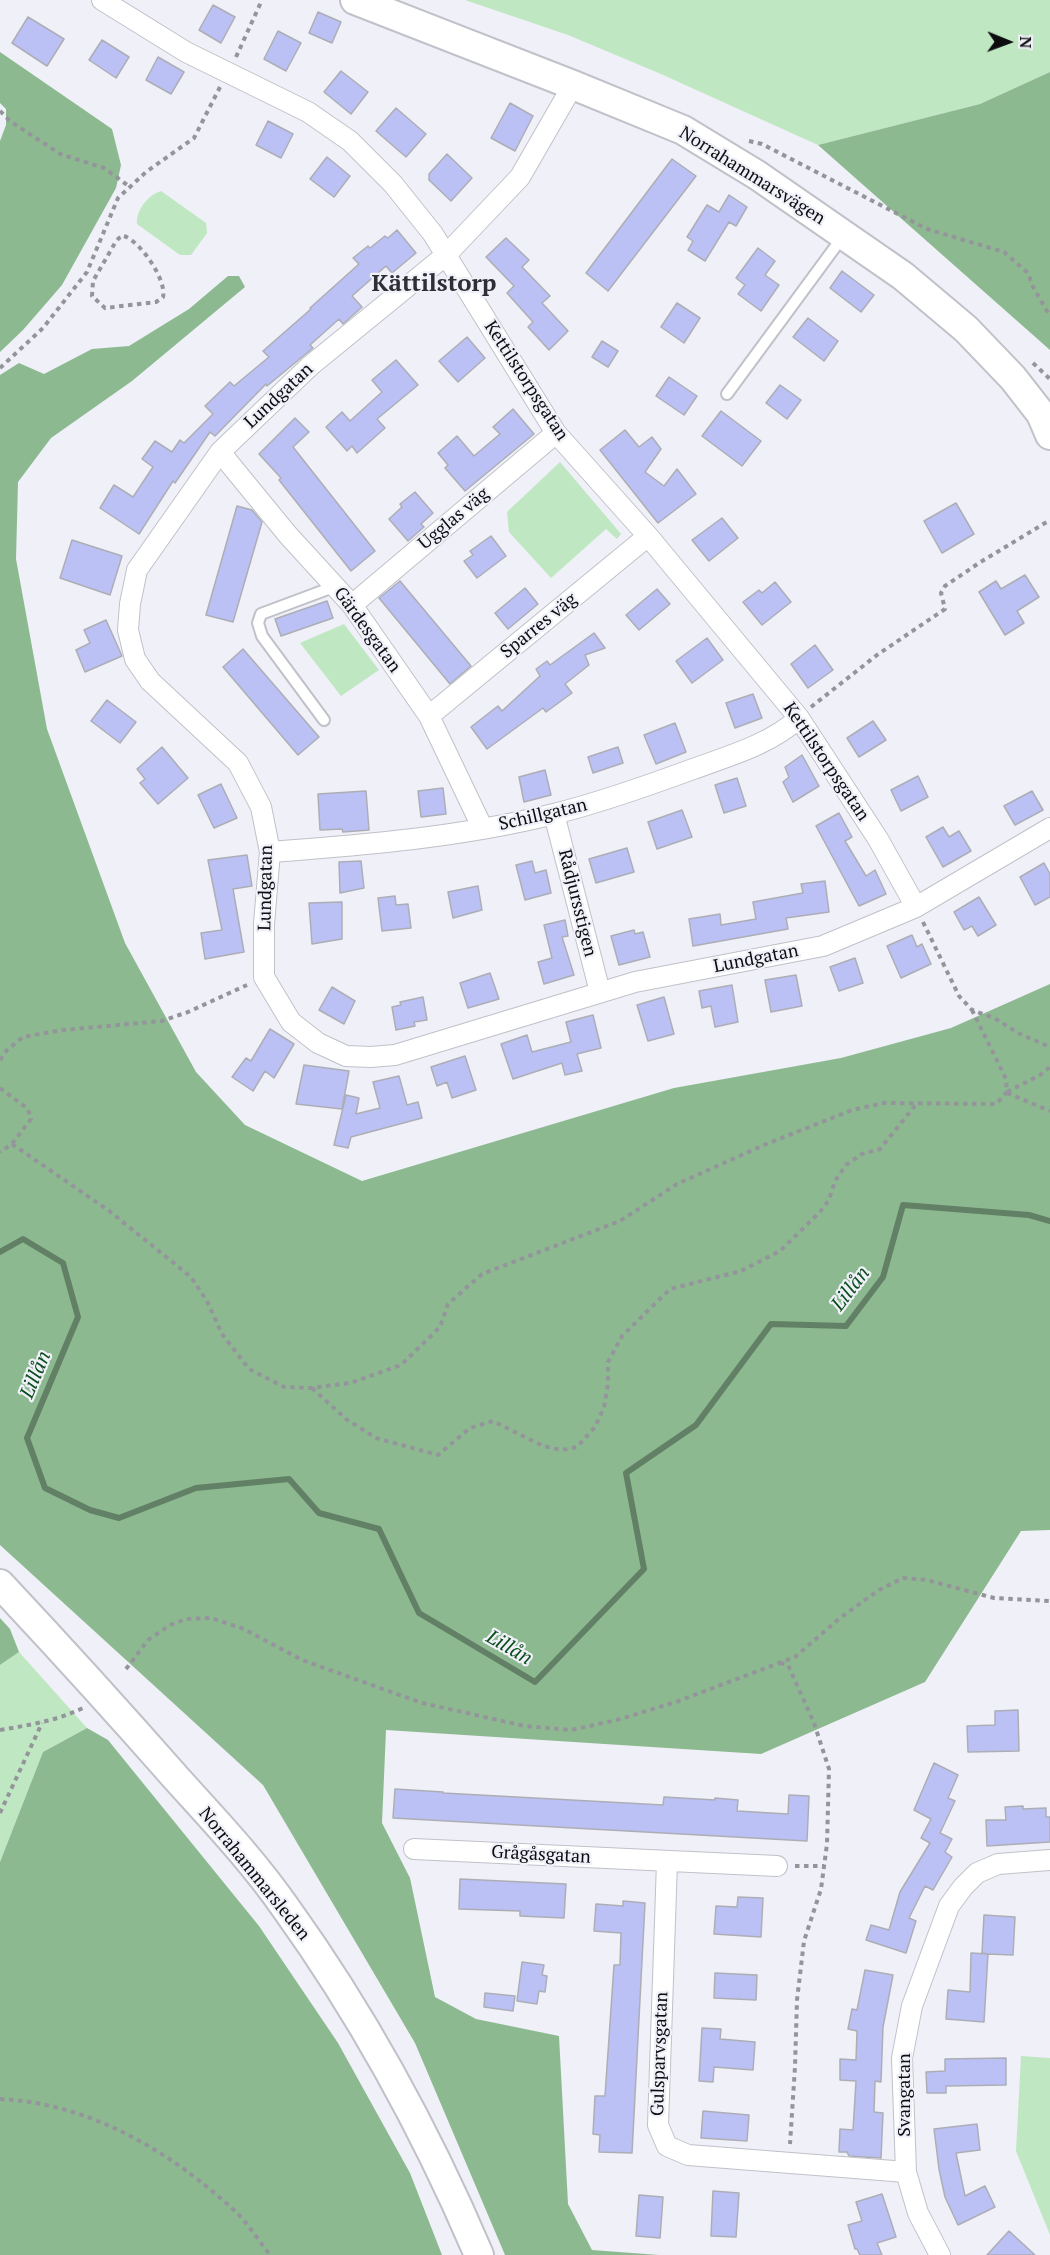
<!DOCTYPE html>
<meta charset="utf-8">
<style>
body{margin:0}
#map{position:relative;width:1050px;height:2255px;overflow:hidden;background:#eff0f8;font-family:"PT Serif",serif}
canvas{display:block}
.north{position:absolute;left:978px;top:12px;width:60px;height:60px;-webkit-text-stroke:4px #eff0f8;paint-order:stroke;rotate:91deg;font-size:16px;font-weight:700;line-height:24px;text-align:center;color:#0d0d10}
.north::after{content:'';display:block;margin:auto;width:21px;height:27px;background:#0d0d10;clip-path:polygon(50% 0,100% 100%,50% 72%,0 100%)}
</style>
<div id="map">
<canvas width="1050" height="2255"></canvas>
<div class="north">N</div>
</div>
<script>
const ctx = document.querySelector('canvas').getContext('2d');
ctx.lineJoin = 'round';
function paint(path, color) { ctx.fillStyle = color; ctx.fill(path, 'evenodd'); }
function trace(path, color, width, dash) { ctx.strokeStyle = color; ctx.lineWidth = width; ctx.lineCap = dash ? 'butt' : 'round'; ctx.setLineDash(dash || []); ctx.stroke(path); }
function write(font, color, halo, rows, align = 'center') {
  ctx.font = font + ' "PT Serif",serif'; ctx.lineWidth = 4.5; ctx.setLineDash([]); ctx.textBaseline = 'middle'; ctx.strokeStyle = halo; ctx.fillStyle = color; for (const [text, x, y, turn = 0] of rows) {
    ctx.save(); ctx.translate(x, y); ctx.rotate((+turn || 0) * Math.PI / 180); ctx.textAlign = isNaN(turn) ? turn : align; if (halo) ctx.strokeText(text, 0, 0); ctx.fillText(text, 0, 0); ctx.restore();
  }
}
const green = new Path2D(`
 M465,0H1050V72L980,104L818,145L661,74L568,35Z
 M161,191L206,223L207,233L191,255H180L137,224C136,210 148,195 161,191Z
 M560,462L621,534L617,539L606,529L551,578L509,532L507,512Z
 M344,624L379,670L341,696L300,643Z
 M19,1652L87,1728L43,1752L0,1862V1665Z
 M1021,2056L1050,2058V2235L1016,2151Z`);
const forest = new Path2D(`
 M0,52L112,129L121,165L116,188L62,285L23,330L0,352V141L6,125V109L0,103Z
 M1050,72V350L818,145L980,104Z
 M228,276H239L245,287L132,381L51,438L18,482L16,559L47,729L125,943L196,1072L245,1125L362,1181L674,1088L841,1058L951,1028L1050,984V1530L1021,1531L925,1682L761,1754L386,1730L382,1823L410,1878L435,1997L476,2019L559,2036L568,2204L592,2250L659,2255H505L415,2043L263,1785L0,1545V375L19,363L44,374L92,349L129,346L189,309Z
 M0,1618L10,1629L19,1652L0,1665Z
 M87,1728L108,1740L259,1926L338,2043L410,2173L442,2255H0V1862L43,1752Z`);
const stream = new Path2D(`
 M0,1252L23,1239L63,1263L78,1317L27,1438L45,1488L90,1510L119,1518L196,1488L289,1479L319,1513L379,1529L419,1613L535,1682L644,1569L626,1473L696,1425L771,1324L846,1326L883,1277L903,1205L1029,1215L1050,1221`);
const building = new Path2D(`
 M213,5L235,17L221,43L199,30Z
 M318,12L341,22L332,43L309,33Z
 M28,17L64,39L47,66L12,43Z
 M278,31L301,43L286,71L264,59Z
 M102,40L129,57L116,78L89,60Z
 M158,57L184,72L171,94L146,80Z
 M341,71L368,92L351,114L324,92Z
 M510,103L533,116L515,151L491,138Z
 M396,108L426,134L406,157L376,131Z
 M268,121L293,134L281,158L256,145Z
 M447,154L472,178L451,201L429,180V174Z
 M327,157L350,176L334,197L310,179Z
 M672,159L696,176L608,291L586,273Z
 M729,195L747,207L736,226L729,222L705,261L688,250L693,241L687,237L707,205L719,212Z
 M397,230L416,253L392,273L386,266L352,296L362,307L343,324L339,319L310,345L313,348L267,386L266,384L215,436L210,432L175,483L173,481L139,534L100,508L114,485L133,497L153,467L142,459L155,441L172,452L180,440L184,443L213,414L205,406L230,382L234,386L269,357L263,351L311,309L310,308L359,264L353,258L368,246L370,248L385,236L388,238Z
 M506,238L529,260L522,267L550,296L542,303L568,331L549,350L528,327L533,322L507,293L514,286L486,257Z
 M758,248L775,261L765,275L779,285L761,311L738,294L745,285L736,278Z
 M842,271L874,295L861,312L830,288Z
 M677,303L700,318L684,343L661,327Z
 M808,318L838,341L824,361L793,337Z
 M467,337L485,358L458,382L439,361Z
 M602,341L618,351L608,367L592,357Z
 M396,360L418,385L377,419L385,428L357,453L352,446L347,451L326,427L342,412L350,421L382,392L372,380Z
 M669,377L697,396L684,415L656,396Z
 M780,385L801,400L787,419L766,403Z
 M513,409L534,434L465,491L445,468L448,465L438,453L457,436L474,456L500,434L493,427Z
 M721,411L761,441L742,466L702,436Z
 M295,418L309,432L293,447L375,551L351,571L279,480L281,478L259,454Z
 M625,430L639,447L652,437L661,449L645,472L664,486L677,469L696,494L658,523L600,450Z
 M415,492L433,513L421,524L424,527L408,541L389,519L402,507L400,504Z
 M956,503L974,534L942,553L924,521Z
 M237,506L252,510L262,522L233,622L206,615Z
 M722,518L738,538L709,561L692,540Z
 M491,536L506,556L477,578L464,561L473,555L470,551Z
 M72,540L122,556L110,595L60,578Z
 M1025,575L1039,597L1017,611L1024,623L1005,635L979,592L996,581L1001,589Z
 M400,581L471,666L450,684L379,598Z
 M775,582L791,602L762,625L743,602L759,590L762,593Z
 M525,588L538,604L508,629L495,613Z
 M657,589L670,604L639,630L626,615Z
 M327,601L333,618L281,636L275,619Z
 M106,620L122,656L85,672L76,650L90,643L84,630Z
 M594,633L605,648L585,655L589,665L565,684L572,693L546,712L543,708L487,749L471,727L498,706L502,711L540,676L536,669L547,661L550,665Z
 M707,638L723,660L692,683L676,661Z
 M815,645L833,670L808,688L791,664Z
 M243,649L319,737L298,755L223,667Z
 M753,694L762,718L735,728L726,703Z
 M107,700L136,722L120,743L91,721Z
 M873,721L886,740L859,757L847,738Z
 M675,723L686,752L656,764L644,735Z
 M162,747L188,778L158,804L140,783L145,779L137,769Z
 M618,747L623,763L593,773L588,757Z
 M802,755L819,786L793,802L783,782L789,777L785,767Z
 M545,770L551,795L524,802L519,777Z
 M918,776L928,797L901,811L891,790Z
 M737,778L746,806L724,813L715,785Z
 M221,784L237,818L214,828L198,795Z
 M443,788L446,814L421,817L418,791Z
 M366,791L369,830L343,832L342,829L320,830L318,794Z
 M1032,791L1043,810L1015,825L1004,806Z
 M682,810L692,837L657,849L648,822Z
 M839,813L852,837L845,841L866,876L875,870L886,894L859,906L816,826Z
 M943,827L949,837L959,831L971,851L943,867L926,837Z
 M627,848L634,872L596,883L589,859Z
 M247,855L252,886L233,889L244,952L205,959L201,933L222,930L208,860Z
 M361,861L364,888L340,893L339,862Z
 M532,861L535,873L546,870L551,893L525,900L516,865Z
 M1044,863L1050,874V897L1035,905L1020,877Z
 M825,881L829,912L786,918L788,929L693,946L689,919L720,914L721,925L756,919L753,902L803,893L801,884Z
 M478,886L482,910L453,918L448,892Z
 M395,896L396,905L408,904L411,928L382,931L378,898Z
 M979,897L996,925L978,936L972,926L964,930L954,912Z
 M342,902V939L312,944L309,903Z
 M565,920L568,936L562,937L574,975L544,984L538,962L552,958L544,925Z
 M634,930L635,934L643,932L650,957L619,965L611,936Z
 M912,935L917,947L922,944L931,964L901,978L887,946Z
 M855,958L863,983L839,991L830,967Z
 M490,973L499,999L468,1008L460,983Z
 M796,975L802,1006L771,1012L765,980Z
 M732,985L738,1022L715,1027L711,1006L702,1008L699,991Z
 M332,987L355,1001L344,1024L319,1010Z
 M423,997L427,1020L414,1022L415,1026L396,1030L392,1007L401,1005L400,1002Z
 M664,997L674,1034L648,1041L637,1005Z
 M593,1015L601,1048L577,1054L582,1071L565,1075L562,1063L513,1079L501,1044L527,1035L532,1052L571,1042L566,1022Z
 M270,1029L294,1044L274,1078L265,1071L253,1091L232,1077L246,1058L251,1061Z
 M465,1056L476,1090L452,1098L447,1082L437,1086L431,1067Z
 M304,1065L349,1071L342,1109L296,1104Z
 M399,1076L407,1105L418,1102L422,1118L351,1137L348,1148L334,1145L346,1095L359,1098L356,1114L380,1108L373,1082Z
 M1018,1710L1019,1751L968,1752L967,1726L995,1725V1711Z
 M934,1763L958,1775L948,1798L955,1801L940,1833L952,1839L945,1852L952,1857L933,1890L925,1886L909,1918L916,1921L906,1953L866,1940L871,1925L889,1930L900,1892L930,1843L921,1838L931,1819L914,1810Z
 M395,1789L443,1792V1793L663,1805L664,1797L715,1800V1798L738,1800L737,1811L788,1814L789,1795L809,1796L807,1841L393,1818Z
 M1023,1806V1809L1046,1808V1817H1050V1842L987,1846L986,1820H1006L1005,1807Z
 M460,1879L566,1884L564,1918L520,1916V1911L459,1909Z
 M738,1897L763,1898L761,1937L714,1934L716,1906L737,1907Z
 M623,1901L645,1903L632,2153L599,2152L600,2135L593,2134L595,2096H605L614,1965H620L621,1933L594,1931L596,1904L623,1906Z
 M984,1915L1015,1917L1013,1955L988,1954L984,2022L946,2019L948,1990L970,1992L971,1953L988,1954L982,1953Z
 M522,1962L544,1965L542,1975L547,1976L545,1992L539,1991L537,2004L517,2001Z
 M865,1970L893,1975L883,2027L881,2082L875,2081L874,2112L883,2113L881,2158L849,2156L847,2152H839L840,2129L853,2130L856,2081L840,2080V2059L856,2060L857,2031L848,2029L852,2009L857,2010Z
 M715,1973L757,1975L756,2000L714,1998Z
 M485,1993L515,1996L513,2011L484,2007Z
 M702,2028L721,2029L720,2039L755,2042L753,2070L714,2067L713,2082L699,2081Z
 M1006,2058V2085L946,2086V2093H927L926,2072L945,2071V2059Z
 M703,2111L749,2115L747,2141L701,2138Z
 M977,2124L980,2150L956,2153L965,2196L985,2186L995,2207L958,2225L945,2197L939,2169L934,2129Z
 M713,2191L739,2193L736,2237L711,2236Z
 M882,2194L896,2237L877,2243L882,2255H860L857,2249H855L848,2225L862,2221L856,2202Z
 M639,2195L663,2197L660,2238L636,2236Z
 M1009,2231L1035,2255H987Z`);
const path = new Path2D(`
 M236,57L262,0
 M0,111L10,121L60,154L104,168L130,187
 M749,141L762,144L927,229L1004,252L1028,273L1033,287L1050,316
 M124,236C140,241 167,280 163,297L156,302L105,308L92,296L93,281L115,243L119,238Z
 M1033,363L1050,379
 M0,368L43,328L87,272L118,198L146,172L194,138L220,87
 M811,707L877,655L945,609L941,593L945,586L979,563L1050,520
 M923,922L959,996L972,1010L994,1018L1018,1033L1050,1047
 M0,1060L7,1050L23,1037L63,1030L162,1021L188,1012L247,985
 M0,1088L28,1109L31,1119L12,1144L0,1152
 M1007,1092L1040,1075L1050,1067
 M1007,1093L1050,1111
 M12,1144L108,1210L191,1277L207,1301L222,1334L249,1369L284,1387L311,1388L350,1383L401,1365L440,1327L448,1304L482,1274L620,1221L677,1184L764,1145L852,1110L884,1103L996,1104L1007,1092L1006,1079L972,1010
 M312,1388L346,1419L376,1438L438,1455L470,1428L493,1421L543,1446L562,1450L577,1447L595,1427L604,1407L608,1384V1362L622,1336L670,1289L741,1271L780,1251L820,1212L829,1200L835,1181L846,1165L862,1154L880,1149L918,1102
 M780,1663L788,1665L814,1723L829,1769L827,1844L821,1889L804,1941L797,2000L795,2067L790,2144
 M126,1669L148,1640L170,1625L186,1619L211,1618L244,1629L302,1660L422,1703L525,1726L571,1730L617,1720L676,1702L795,1657L840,1618L865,1600L879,1590L903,1578L927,1580L994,1598L1050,1601
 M0,1730C29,1725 56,1721 83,1708
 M0,1813L42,1723
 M795,1866H824
 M0,2099C91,2103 175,2154 239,2215C250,2227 260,2242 270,2255`);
const lane = new Path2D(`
 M727,394L844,235
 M324,720L262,636L258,623L261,614L336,586`);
const street = new Path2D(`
 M102,0L186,52L308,112L350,141L393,184L433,234L556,433L648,536L799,718L878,839L916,907
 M573,85L520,177L446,255L310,366L220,452L137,570L130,604L128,630L135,659L150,681L238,763L261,807L270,852L264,924V977L291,1022L318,1043L346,1056L371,1057L395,1055L635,982L823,946L916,907L1050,828
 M220,452L288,535L352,605L429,716L483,829
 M352,605L556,433
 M429,716L648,536
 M554,814L600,992
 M270,852C366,845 461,837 554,814C602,802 647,786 693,769C729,756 771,744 799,718
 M414,1849L777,1866
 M667,1862L658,2125L667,2146L688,2155L906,2172
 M940,2255L918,2213L906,2172L902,2058L912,2006L949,1906L963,1887L977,1873L998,1864L1050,1860`);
const secondary = new Path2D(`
 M355,0L573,85L683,130L757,175L903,276L966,329L1013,378L1041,414L1050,435
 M0,1584C60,1648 119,1713 177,1779C214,1820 253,1861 285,1907C362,2014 427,2133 479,2255`);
const streetNames = [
 ["Norrahammarsvägen",752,176,32],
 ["Kettilstorpsgatan",526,381,57],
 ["Lundgatan",279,396,-43],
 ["Ugglas väg",454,519,-40],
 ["Sparres väg",539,626,-39],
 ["Gärdesgatan",367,630,54],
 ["Kettilstorpsgatan",826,762,56],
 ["Schillgatan",543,815,-13],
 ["Lundgatan",266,888,-89],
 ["Rådjursstigen",577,903,76],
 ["Lundgatan",756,959,-11],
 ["Grågåsgatan",541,1855,3],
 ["Norrahammarsleden",254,1874,51],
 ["Gulsparvsgatan",660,2054,-88],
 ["Svangatan",905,2095,-90]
];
const waterNames = [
 ["Lillån",851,1289,-53],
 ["Lillån",36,1375,-67],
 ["Lillån",509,1648,30]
];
const districtNames = [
 ["Kättilstorp",434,284]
];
paint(green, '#bfe7c1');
paint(forest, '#8db990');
trace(stream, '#628065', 6);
paint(building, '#bbc1f5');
trace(building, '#adaeb5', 1.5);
trace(lane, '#c0c1c9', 14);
trace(street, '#c0c1c9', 22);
trace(secondary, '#c0c1c9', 32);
trace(path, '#94959b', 4, [4.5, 4.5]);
trace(lane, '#fff', 10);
trace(street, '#fff', 20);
trace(secondary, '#fff', 28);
write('18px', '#0d0d10', '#eff0f8', streetNames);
write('italic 20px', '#0a4d1a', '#eff0f8', waterNames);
write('bold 24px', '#2e2f35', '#eff0f8', districtNames);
</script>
